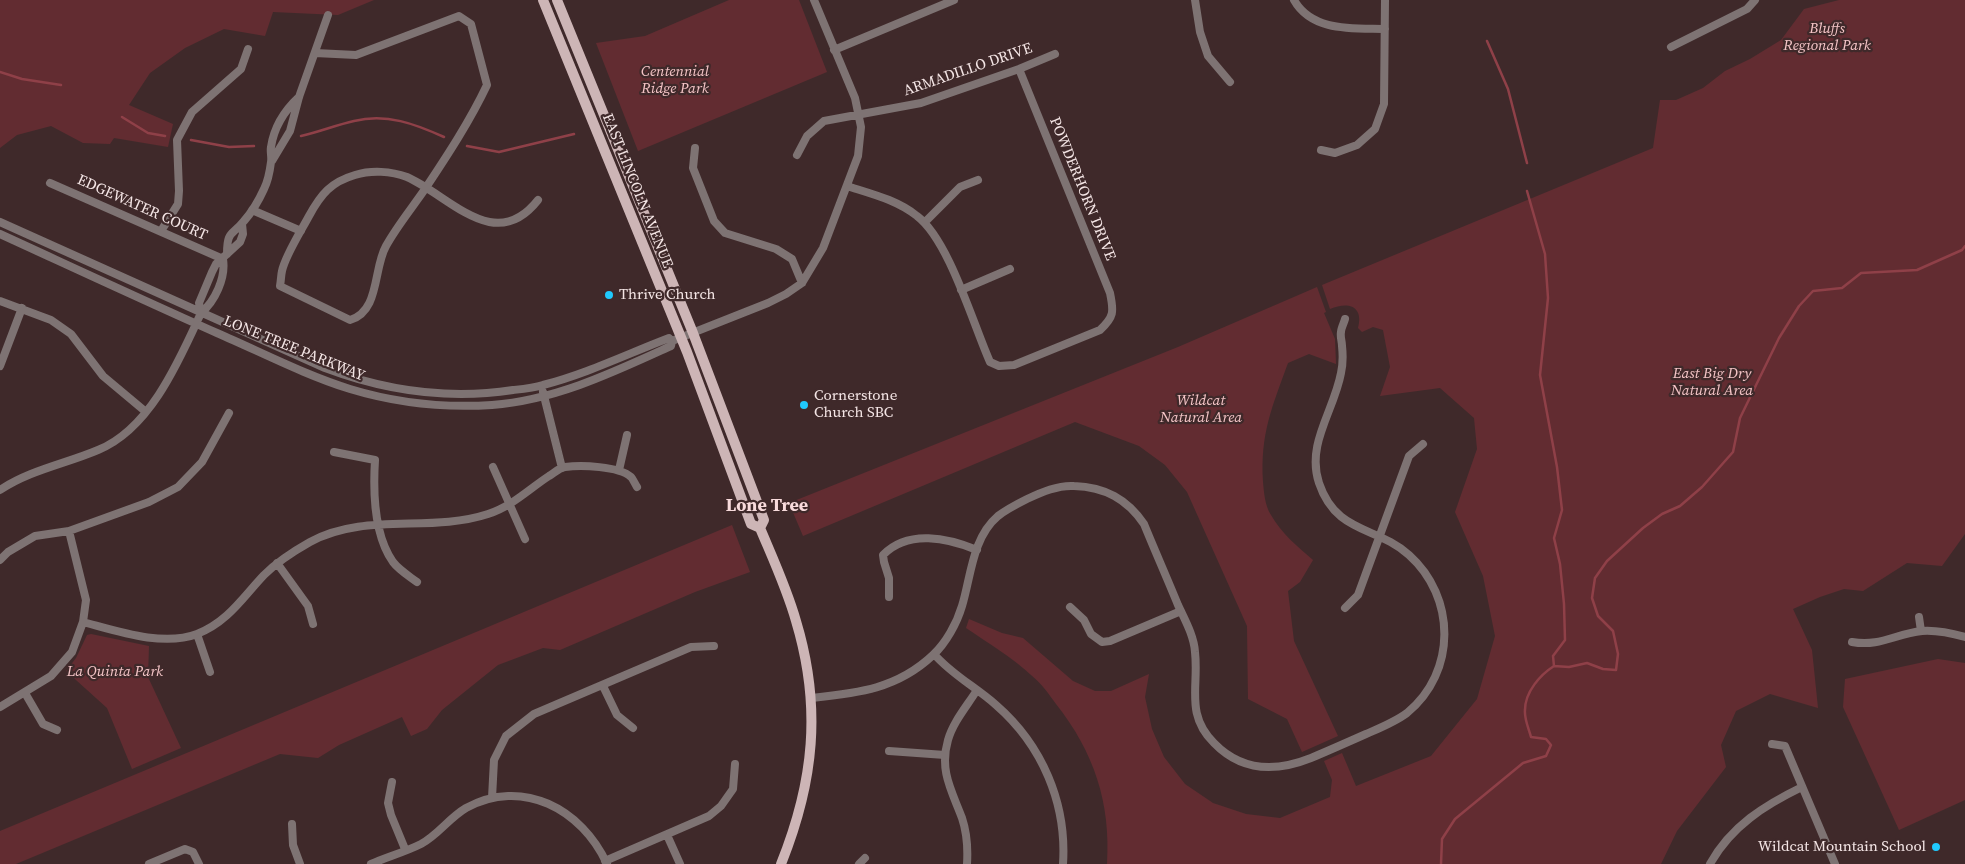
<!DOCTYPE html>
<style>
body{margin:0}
canvas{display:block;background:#3f292a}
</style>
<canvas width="1965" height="864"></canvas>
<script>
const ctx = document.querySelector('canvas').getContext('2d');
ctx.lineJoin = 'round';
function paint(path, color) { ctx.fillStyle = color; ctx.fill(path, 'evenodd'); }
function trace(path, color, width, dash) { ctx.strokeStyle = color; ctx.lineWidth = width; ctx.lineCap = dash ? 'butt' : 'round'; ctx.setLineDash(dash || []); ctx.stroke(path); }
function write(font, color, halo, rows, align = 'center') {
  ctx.font = font + ' "Source Serif 4",serif'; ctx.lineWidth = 4.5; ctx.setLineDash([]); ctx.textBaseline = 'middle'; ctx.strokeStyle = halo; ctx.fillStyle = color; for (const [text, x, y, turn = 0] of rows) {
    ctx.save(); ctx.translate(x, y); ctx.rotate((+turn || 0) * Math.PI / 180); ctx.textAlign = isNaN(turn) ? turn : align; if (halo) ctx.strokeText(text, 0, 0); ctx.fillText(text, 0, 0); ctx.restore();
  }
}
const green = new Path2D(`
 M0,0H374L338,15L273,12L265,36L224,29L185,48L150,73L129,105L173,124L168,147L114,138L110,144L83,143L51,126L17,135L0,148Z
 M729,0H799L827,72L638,151L596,43L645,36Z
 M1839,0H1965V534L1942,566L1907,563L1863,591L1844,589L1820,597L1793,609L1812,650L1818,708L1770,694L1736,711L1721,745L1726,767L1677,831L1661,864H1107C1111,803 1094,752 1056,704C1049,694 1041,683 1031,675C1012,657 988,643 966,628L969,619L1002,633L1023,638L1073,681L1095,691H1111L1149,674L1145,697L1152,729L1164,757L1185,784L1213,803L1246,814L1280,818L1330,797L1332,780L1324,761L1342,753L1356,786L1431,756L1477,699L1495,636L1483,576L1455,512L1477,449L1474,418L1440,388L1380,396L1390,367L1383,330L1373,327L1362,332L1358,328C1364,306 1348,301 1330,309L1322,285L1653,148L1660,100H1676L1703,88L1725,71L1750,59L1781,40L1804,9Z
 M1317,287L1326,312L1324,313L1335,339L1336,364L1309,354L1288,363C1272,407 1260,434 1263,482C1264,493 1265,506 1271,515C1281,533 1298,547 1313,560L1300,582L1288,591L1294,641L1338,736L1302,752L1287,719L1248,699L1247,626L1187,492L1165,465L1139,446L1075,422L803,536L789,503L1178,347Z
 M732,525L750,572L695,592L560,650L543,648L498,665L442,710L427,729L411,736L402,717L339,745L318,758L280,754L16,864H0V831Z
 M91,634L149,646L148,677L181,748L132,769L107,708L66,671L76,658L87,635Z
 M1938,659L1965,663V800L1899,830L1843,707L1845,679Z`);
const stream = new Path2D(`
 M1487,41L1508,89L1527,163
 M0,72L22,79L61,85
 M122,117L148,133L165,136
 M301,136C319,132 336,125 354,121C387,113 415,124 444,137
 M191,140L229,147L254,146
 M467,146L499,152L574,134
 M1527,191L1545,254L1548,298L1540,375L1557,467L1562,510L1554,538L1560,564L1564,604L1565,640L1553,656L1554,666
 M1441,864L1442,839L1455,819L1523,763L1546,756L1551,745L1546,739L1531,737C1529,729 1524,719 1525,710C1525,692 1540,675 1554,666L1569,667L1587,663L1603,669L1616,670L1618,654L1613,631L1598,616L1592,598L1595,578L1607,561L1643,528L1662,514L1680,506L1702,487L1733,452L1740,418L1779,338L1799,306L1813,291L1842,288L1861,273L1917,270L1962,250L1965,246`);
const minor = new Path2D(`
 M1195,0L1200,32L1208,56L1230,82
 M1294,0C1312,32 1353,28 1385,29
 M1671,47L1747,9L1755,0
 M834,50L954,0
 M315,53L356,55L459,16L471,24L487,85C470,121 447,156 425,189C412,208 397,226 386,246C373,269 380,311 350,320L280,286C281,281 281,275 282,271C285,256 301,231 309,216C321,194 331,182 355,175C371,170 391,171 407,177C450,196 495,255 538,200
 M695,148L693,168L714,221L725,233L776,249L792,259L802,283
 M1321,150L1335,153L1357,145L1375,129L1384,104L1385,0
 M797,155L807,136L824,121L921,103L1019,69L1055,54
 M272,161L290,131L299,97L328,15
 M50,183L223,259
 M847,186C872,194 897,200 917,216C949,240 973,324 990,362L999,366L1014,365L1100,330C1114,317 1114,312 1110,293L1019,69
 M252,210L301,231
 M0,222L325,368C386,391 448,400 513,390C523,389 534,388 543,385C586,374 627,354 669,338L672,341
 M925,222L960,187L978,180
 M161,231L178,204L179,191L177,140L192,112L241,69L248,49
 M0,234C72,267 145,301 217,333C261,352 305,375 350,389C396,403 444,408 492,405C556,400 614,372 671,346L672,341L768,303L786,294L802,283L823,248L858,156L861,127L855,98L814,0
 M227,254C227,230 232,236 244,221C252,212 259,200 264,189C268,181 270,170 271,162C272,157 270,152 271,147C274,127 285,110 299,97
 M961,290L1010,269
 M0,301L51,320L71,334L103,376L146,412
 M201,313L199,303L212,272L216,264L240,242L243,234L242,224
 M0,366L22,308
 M543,392L562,468
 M334,452L375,460C373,492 374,535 393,562C399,570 409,576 417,582
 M493,467L525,539
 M619,470L627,435
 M0,490C30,470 65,464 98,450C150,429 179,361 201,313C215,301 226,278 223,259
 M0,560L8,552L35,536L69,531L149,502L178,487L202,462L229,413
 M277,563L308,606L313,624
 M889,597V578L884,562L883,555C908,529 948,538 977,550
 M1070,607L1084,620L1091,634L1102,642L1110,641L1181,611
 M1345,608L1358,595L1409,456L1423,444
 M1919,617L1921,631
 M83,622C117,631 163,647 197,634C228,622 243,597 264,575C277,562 294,551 310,542C365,512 430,533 488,514C511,507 529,489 549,476C554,473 559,468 565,467C581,465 619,466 631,477C633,479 635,484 637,487
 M197,634L210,672
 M1852,642C1880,647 1895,634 1922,631C1937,630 1951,633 1965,637
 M934,654C952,675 976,687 996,705C1042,745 1067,803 1063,864
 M603,686L617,715L633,728
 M25,693L43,724L57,730
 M811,698C858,693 897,689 933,655C946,643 957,623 962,606C971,577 972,538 998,516C1007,509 1017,504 1027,499C1042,492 1058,485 1074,486C1105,487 1127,499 1144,524C1155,551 1167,578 1178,605C1185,620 1194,636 1195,652C1199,687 1185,714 1214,743C1242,772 1276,772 1311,758C1330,750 1348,742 1366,734C1380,728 1395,722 1407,713C1457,672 1456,597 1409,555C1377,526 1336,534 1319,483C1306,444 1334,411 1341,373C1343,364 1343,355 1342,346C1342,341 1340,337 1341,332C1341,328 1344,323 1345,319
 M0,707L51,676L72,652L83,622L86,600L69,531
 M1772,744L1785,746L1835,864
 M889,751L945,755
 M392,782L388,803L391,815L405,849
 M492,798L494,760L506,736L534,714L691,647L714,646
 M292,824L293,845L300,864
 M667,835L680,864
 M605,861L709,816L721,806L733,789L735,764
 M149,864L185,849L193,852L199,864
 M371,864C387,857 405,852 421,844C438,835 449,818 466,808C522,777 582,809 607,864
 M859,864L865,858
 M967,864C968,848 967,833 962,818C952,791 939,771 948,740C953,722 967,706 977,690
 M1710,864C1731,826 1765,805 1802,787`);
const major = new Path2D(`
 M543,0L687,352L751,524L760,528
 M557,0L693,333L764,520L760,528C773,559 787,589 796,621C822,707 814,782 781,864`);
const markers = [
 [609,295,5,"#20c9fd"],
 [804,405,5,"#20c9fd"],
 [1936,847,5,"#20c9fd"]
];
const parkNames = [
 ["Bluffs",1827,29],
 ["Regional Park",1827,46],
 ["Centennial",675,72],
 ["Ridge Park",675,89],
 ["East Big Dry",1712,374],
 ["Natural Area",1712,391],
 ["Wildcat",1201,401],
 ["Natural Area",1201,418],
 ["La Quinta Park",115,672]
];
const streetNames = [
 ["ARMADILLO DRIVE",968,70,-19],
 ["POWDERHORN DRIVE",1082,189,68],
 ["EAST LINCOLN AVENUE",637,191,68],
 ["EDGEWATER COURT",142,208,24],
 ["LONE TREE PARKWAY",294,349,22]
];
const poiNames = [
 ["Thrive Church",619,295],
 ["Cornerstone",814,396],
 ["Church SBC",814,413],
 ["Wildcat Mountain School",1926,847,"right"]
];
const quarterNames = [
 ["Lone Tree",767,506]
];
paint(green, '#622c31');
trace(stream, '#8f4048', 2.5);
trace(minor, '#7e7373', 8);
trace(major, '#cdb5b6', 10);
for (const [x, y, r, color] of markers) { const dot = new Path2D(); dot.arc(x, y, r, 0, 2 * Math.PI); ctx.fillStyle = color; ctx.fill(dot); trace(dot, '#3f292a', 2); }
write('italic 15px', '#f5c5c7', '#3f292a', parkNames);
write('15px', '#f4e5e5', '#3f292a', streetNames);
write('15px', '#f4e5e5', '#3f292a', poiNames, 'left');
write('bold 18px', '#f8dbdc', '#3f292a', quarterNames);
</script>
